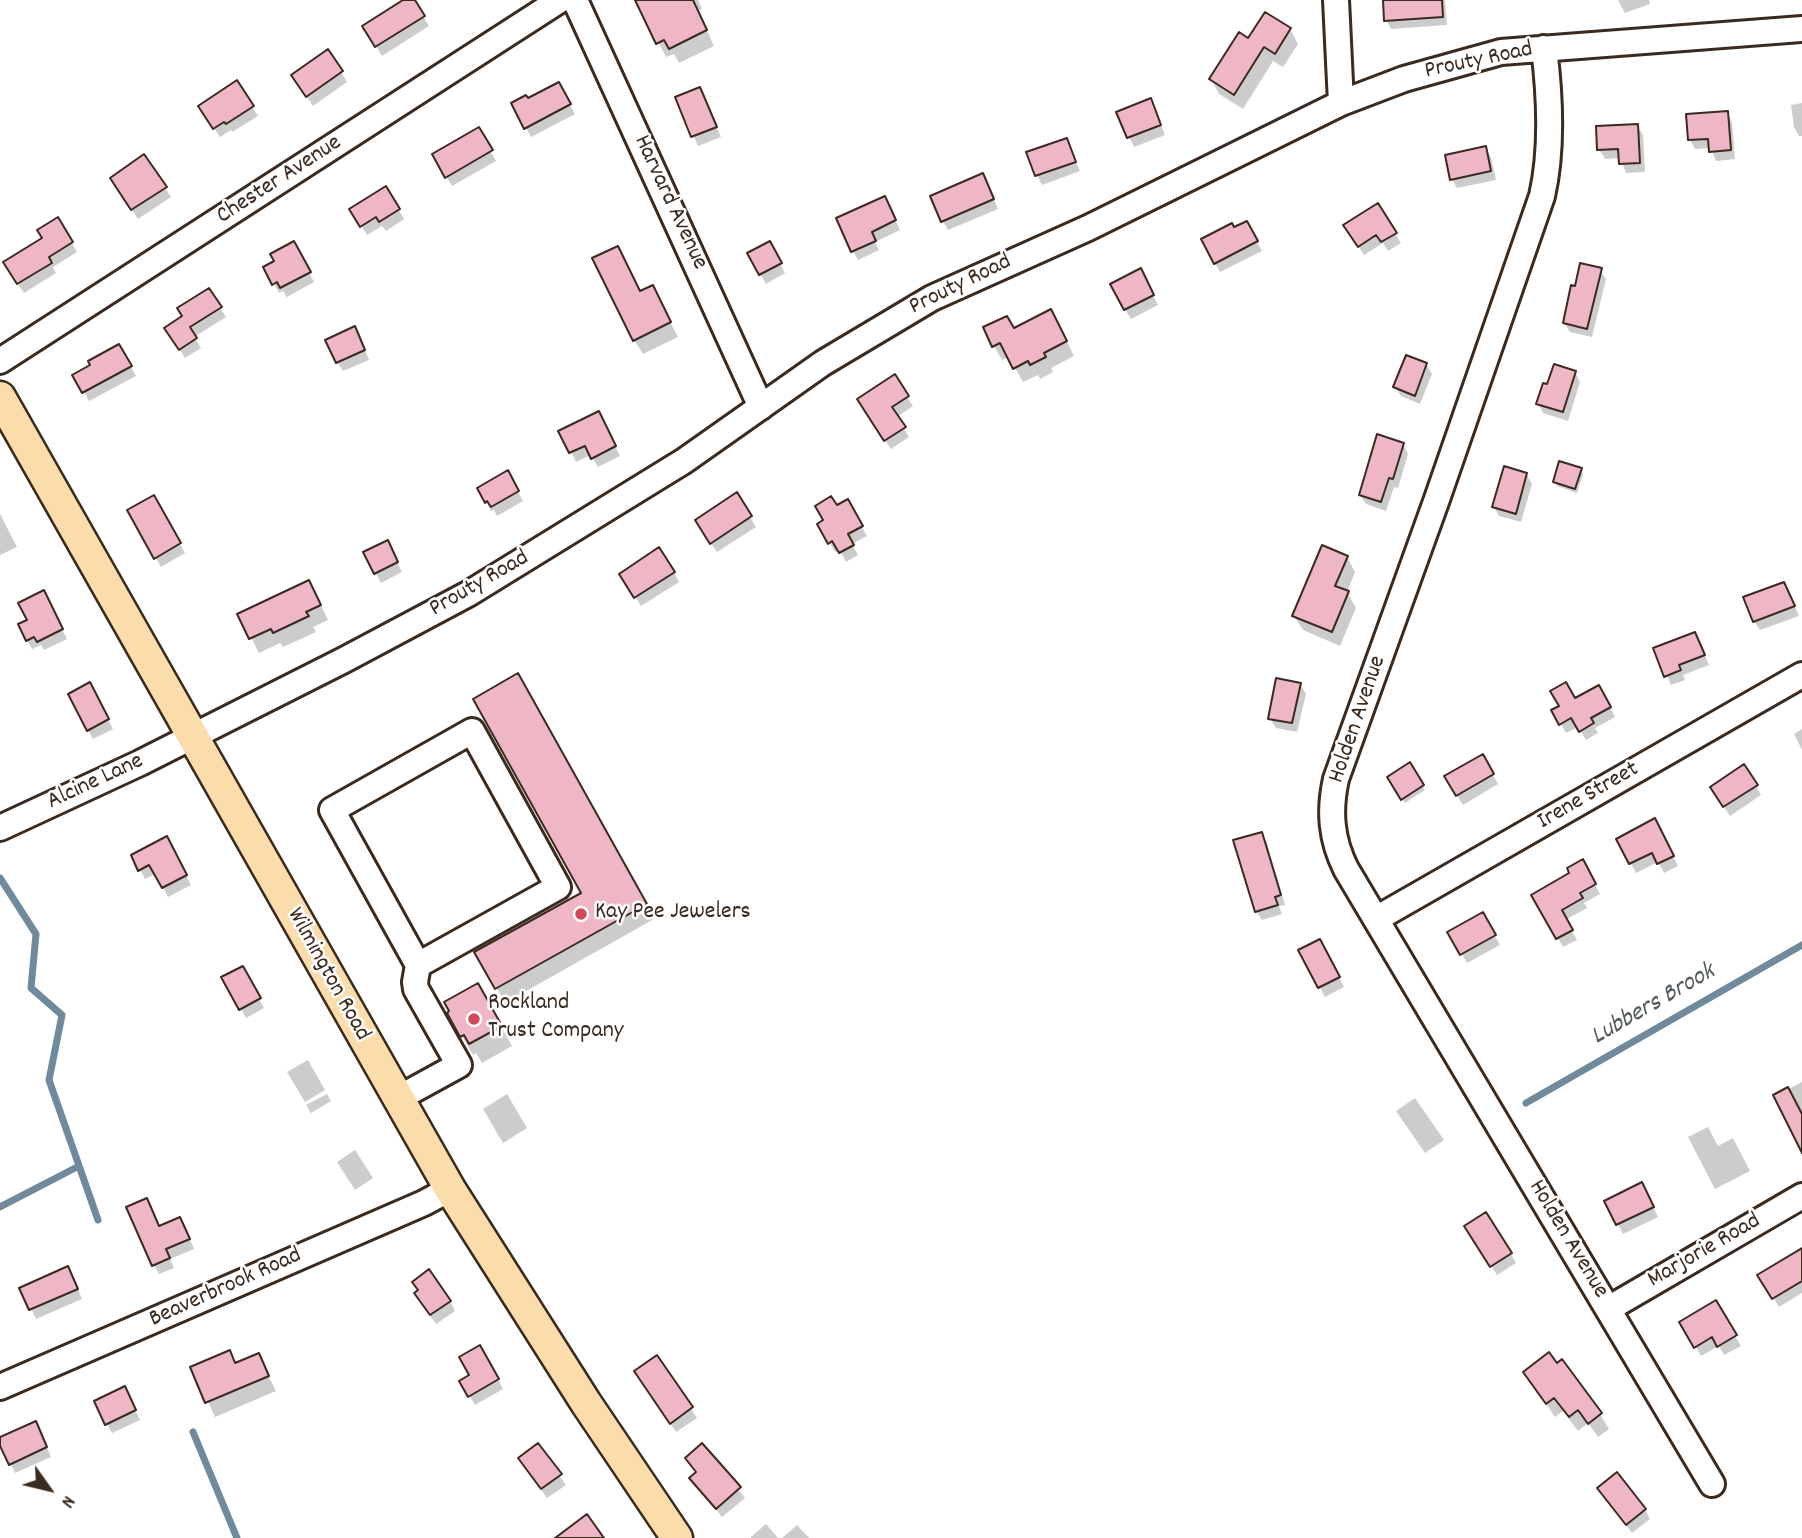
<!DOCTYPE html>
<style>
body{margin:0}
#map{position:relative;width:1802px;height:1538px;overflow:hidden;background:#fff;font-family:Dekko,sans-serif}
canvas{display:block}
.north{position:absolute;left:14px;top:1454px;width:70px;height:70px;-webkit-text-stroke:5px #fff;paint-order:stroke;rotate:124deg;font-size:19px;font-weight:700;line-height:28px;text-align:center;color:#3b2a1e}
.north::after{content:'';display:block;margin:auto;width:24px;height:32px;background:#3b2a1e;clip-path:polygon(50% 0,100% 100%,50% 72%,0 100%)}
</style>
<div id="map">
<canvas width="1802" height="1538"></canvas>
<div class="north">N</div>
</div>
<script>
const ctx = document.querySelector('canvas').getContext('2d');
ctx.lineJoin = 'round';
function paint(path, color) { ctx.fillStyle = color; ctx.fill(path, 'evenodd'); }
function trace(path, color, width, dash) { ctx.strokeStyle = color; ctx.lineWidth = width; ctx.lineCap = dash ? 'butt' : 'round'; ctx.setLineDash(dash || []); ctx.stroke(path); }
function write(font, color, halo, rows, align = 'center') {
  ctx.font = font + ' Dekko,sans-serif'; ctx.lineWidth = 5; ctx.setLineDash([]); ctx.textBaseline = 'middle'; ctx.strokeStyle = halo; ctx.fillStyle = color; for (const [text, x, y, turn = 0] of rows) {
    ctx.save(); ctx.translate(x, y); ctx.rotate((+turn || 0) * Math.PI / 180); ctx.textAlign = isNaN(turn) ? turn : align; if (halo) ctx.strokeText(text, 0, 0); ctx.fillText(text, 0, 0); ctx.restore();
  }
}
const shadow = new Path2D(`
 M406,0H413L429,26L382,56L365,27Z
 M637,0H698L702,9L698,11L714,46L679,63L674,54L666,57Z
 M1385,0H1445L1447,25L1391,29L1386,20Z
 M1618,0H1649L1650,4L1625,13Z
 M1290,29L1298,44L1283,67L1273,61L1243,109L1219,94L1211,79Z
 M341,72L347,82L313,106L299,85Z
 M558,84L575,114L531,137L513,104L527,101Z
 M699,89L721,137L698,146L677,98Z
 M1802,103V136H1799L1794,127L1791,105Z
 M252,107L258,116L232,132L231,130L220,137L205,115Z
 M1155,110L1165,135L1134,147L1118,113Z
 M1727,113L1732,122L1735,159L1716,161L1711,148L1695,149L1690,140L1688,116Z
 M1637,126L1643,135L1645,172L1626,173L1620,158L1605,159L1599,149Z
 M478,130L496,161L452,186L434,155Z
 M1066,140L1080,171L1042,185L1037,175Z
 M1485,148L1491,157L1496,180L1457,188L1452,179Z
 M988,185L998,209L948,230L943,221Z
 M117,187L165,188L171,197L138,219Z
 M386,189L404,219L386,231L382,226L367,235L351,209Z
 M1377,205L1401,243L1388,251L1383,243L1364,255L1351,235Z
 M889,207L900,230L875,242L879,250L858,260L853,251Z
 M58,219L77,252L53,267L56,273L24,293L5,263L44,239Z
 M1246,223L1262,251L1220,272L1215,263L1234,229Z
 M769,243L785,273L766,284L749,254Z
 M294,244L314,282L287,297L283,291L279,293L265,268L276,262Z
 M1600,270L1606,279L1592,337L1570,332L1564,323Z
 M1145,280L1158,305L1131,319L1125,309Z
 M640,293L660,302L678,337L643,354L634,340Z
 M220,308L226,317L194,337L201,348L185,358L172,337Z
 M1059,326L1074,356L1051,368L1053,372L1040,379L1038,375L1023,382L1009,357L1002,360L994,346L1014,330Z
 M360,338L369,360L343,371L337,362Z
 M119,346L136,376L89,401L75,376Z
 M1426,364L1432,374L1420,404L1401,396L1395,387Z
 M1575,372L1580,382L1568,421L1543,413L1538,403L1549,387Z
 M907,397L913,406L897,417L909,437L891,449L864,409Z
 M604,422L620,456L598,467L591,455L576,462L561,431Z
 M1403,444L1408,454L1398,488L1394,487L1386,511L1366,504L1360,495Z
 M1581,470L1583,474L1577,493L1557,486L1555,482Z
 M507,472L523,501L497,516L494,510L491,511L479,488Z
 M1526,474L1532,484L1521,522L1499,516L1494,507Z
 M736,495L756,527L717,552L702,530Z
 M153,497L185,553L161,567L129,511Z
 M847,502L867,536L852,544L858,555L846,562L839,549L835,552L819,524L836,508Z
 M0,514L17,547L0,555Z
 M392,552L402,572L381,583L366,553Z
 M1347,557L1355,572L1347,592L1356,608L1340,646L1303,630L1294,616Z
 M674,573L679,582L641,606L621,574Z
 M1789,593L1799,616L1760,630L1754,621Z
 M317,597L328,620L313,627L316,632L283,647L280,643L259,653L240,615Z
 M49,602L67,639L44,650L41,645L32,649L27,640Z
 M1695,634L1709,665L1683,675L1685,680L1671,685L1656,649Z
 M518,676L654,919L505,1003L477,953L583,893Z
 M1300,684L1306,694L1297,732L1276,728L1270,718Z
 M1599,687L1615,717L1595,728L1598,733L1586,740L1578,727L1566,733L1553,711Z
 M95,694L113,729L93,739L88,730Z
 M1802,729V750L1794,734Z
 M1482,756L1498,784L1463,805L1446,777Z
 M1410,764L1425,790L1405,803L1389,777Z
 M1756,786L1761,795L1730,816L1717,796Z
 M1660,829L1678,866L1664,873L1658,862L1636,873L1618,840Z
 M1261,834L1267,843L1285,905L1279,906L1282,914L1262,920L1256,911Z
 M171,848L191,885L168,897L156,874L145,879L133,856Z
 M1582,862L1600,894L1584,903L1587,908L1565,920L1577,940L1563,947L1534,895L1572,874Z
 M1482,914L1500,945L1467,963L1450,933Z
 M1301,951H1325L1344,987L1325,997Z
 M242,968L264,1008L246,1018L224,978Z
 M478,985L512,1046L482,1063L476,1053L473,1055L449,1013Z
 M308,1060L325,1090L305,1102L287,1072Z
 M1802,1082V1147L1775,1096Z
 M327,1094L331,1101L311,1113L306,1105Z
 M507,1094L527,1128L503,1143L483,1109Z
 M1415,1098L1444,1140L1425,1153L1396,1111Z
 M1708,1127L1718,1146L1733,1138L1750,1171L1715,1189L1688,1137Z
 M355,1150L373,1178L355,1190L337,1162Z
 M1647,1194L1658,1217L1623,1234L1607,1202Z
 M159,1228H185L194,1249L170,1259L174,1268L159,1274L154,1265Z
 M1472,1236L1511,1254L1516,1263L1497,1275Z
 M1802,1261V1293L1779,1307L1760,1275Z
 M73,1277L82,1299L36,1319L22,1289Z
 M419,1291L450,1301L455,1311L436,1324L421,1303Z
 M1716,1303L1741,1346L1724,1355L1719,1346L1701,1356L1682,1322Z
 M479,1347L503,1389L475,1405L461,1381L471,1375Z
 M229,1352L236,1364L258,1355L276,1391L215,1417L193,1368Z
 M657,1357L697,1418L676,1432L641,1381Z
 M1557,1365L1600,1414L1609,1429L1598,1437L1588,1423L1578,1431L1563,1411L1555,1417L1525,1373Z
 M129,1398L140,1420L112,1433L107,1424Z
 M40,1432L51,1457L15,1473L0,1439Z
 M538,1445L566,1485L547,1498L520,1459Z
 M702,1446L745,1498L722,1517L691,1478L697,1473L687,1459Z
 M1599,1489L1645,1510L1650,1519L1632,1533Z
 M766,1524L778,1538H751V1537Z
 M797,1525L809,1538H782Z`);
const stream = new Path2D(`
 M0,878L36,934L31,988L62,1015L49,1080L98,1220
 M1526,1103L1802,945
 M0,1207L79,1166
 M193,1432L237,1538`);
const building = new Path2D(`
 M403,0H415L425,16L375,47L362,26Z
 M635,0H693L707,30L669,49L664,40L656,44Z
 M1383,0H1442L1443,17L1384,21Z
 M1265,12L1291,28L1275,54L1264,47L1234,95L1209,79L1239,32L1248,38Z
 M328,49L343,71L306,97L291,75Z
 M237,80L254,106L226,124L224,122L213,129L198,106Z
 M559,82L571,104L524,129L511,103L526,95L528,98Z
 M700,87L717,127L691,137L675,97Z
 M1151,98L1161,125L1127,138L1116,112Z
 M1728,111L1731,150L1709,152L1708,139L1688,140L1686,114Z
 M1638,124L1640,163L1619,164L1618,149L1597,150L1596,126Z
 M479,127L493,150L445,178L432,154Z
 M1067,138L1076,162L1035,176L1026,152Z
 M1486,146L1491,171L1450,180L1445,155Z
 M144,154L167,187L131,210L110,178Z
 M983,173L994,199L941,222L930,196Z
 M386,186L400,209L379,222L376,217L360,227L349,209Z
 M885,196L896,220L872,232L876,241L851,252L836,218Z
 M1378,203L1397,233L1381,242L1376,235L1358,247L1343,225Z
 M58,217L73,242L49,257L52,263L17,284L3,262L42,238L37,230Z
 M1247,221L1258,241L1214,264L1201,239L1232,223L1234,227Z
 M294,241L311,272L280,288L277,282L272,285L263,267L274,261L270,254Z
 M770,241L782,263L759,275L747,253Z
 M618,246L640,291L653,285L671,322L633,341L592,258Z
 M1580,263L1602,268L1587,329L1563,323L1571,285L1575,286Z
 M1141,268L1154,295L1124,310L1110,284Z
 M209,288L222,307L190,327L197,338L179,350L164,328L182,316L177,308Z
 M1051,309L1067,341L1044,353L1046,357L1030,365L1028,361L1013,369L1000,343L992,347L983,327L1007,316L1014,328Z
 M355,326L365,350L336,363L325,340Z
 M119,344L132,366L82,393L72,375L90,365L88,361Z
 M1406,355L1427,363L1415,396L1393,387Z
 M1554,364L1576,371L1563,412L1536,404L1543,383L1547,384Z
 M895,374L909,396L892,407L906,427L884,441L857,399Z
 M599,411L616,446L591,459L585,446L569,453L558,431Z
 M1377,434L1404,443L1393,479L1389,478L1381,502L1359,495Z
 M1559,461L1582,468L1575,489L1553,482Z
 M1504,466L1527,473L1516,514L1492,507Z
 M508,470L519,491L491,507L487,501L485,503L477,488Z
 M737,492L752,516L710,544L695,520Z
 M154,495L181,543L154,559L127,510Z
 M831,496L837,505L848,499L863,526L848,534L854,545L839,553L832,541L828,544L817,524L823,520L815,506Z
 M388,540L398,562L374,574L363,552Z
 M1322,545L1348,556L1335,586L1349,591L1332,632L1292,616Z
 M659,547L675,572L634,598L619,574Z
 M309,580L321,605L306,612L309,616L273,633L271,629L249,639L237,614Z
 M1784,582L1795,606L1753,622L1743,597Z
 M44,590L63,629L37,642L34,637L26,641L18,624L27,620L18,603Z
 M1695,632L1705,655L1679,665L1681,670L1664,677L1653,648Z
 M518,673L647,904L495,989L474,952L581,893L473,699Z
 M1276,678L1301,683L1292,723L1268,719Z
 M90,682L109,719L87,731L68,694Z
 M1566,682L1575,698L1599,685L1611,707L1591,718L1594,723L1579,732L1571,718L1559,725L1551,710L1559,706L1550,691Z
 M1483,754L1494,774L1456,796L1444,776Z
 M1410,762L1424,785L1401,800L1387,777Z
 M1744,764L1758,785L1723,807L1710,787Z
 M1655,818L1674,856L1657,864L1652,853L1629,864L1616,839Z
 M1262,832L1281,895L1275,897L1278,905L1255,912L1233,840Z
 M167,836L187,875L162,888L149,865L138,871L131,855Z
 M1583,859L1596,884L1580,893L1583,898L1562,910L1573,930L1556,939L1531,895L1569,873L1567,868Z
 M1483,912L1496,935L1460,955L1447,932Z
 M1320,939L1340,977L1318,988L1298,950Z
 M243,966L261,998L239,1010L221,977Z
 M478,983L502,1026L469,1044L464,1035L460,1037L447,1013L449,1011L444,1002Z
 M1788,1087L1802,1114V1153L1773,1095Z
 M1642,1182L1654,1207L1616,1225L1604,1201Z
 M147,1198L159,1226L180,1217L190,1239L166,1249L170,1258L152,1266L126,1207Z
 M1486,1212L1512,1253L1490,1267L1464,1226Z
 M1802,1248V1281L1772,1299L1757,1275Z
 M68,1266L78,1289L29,1310L19,1288Z
 M429,1269L451,1301L430,1315L414,1293L418,1290L412,1282Z
 M1716,1300L1737,1335L1717,1347L1712,1337L1694,1348L1679,1322Z
 M480,1345L499,1379L468,1397L459,1381L469,1375L459,1357Z
 M230,1350L235,1363L259,1353L269,1376L205,1403L190,1367Z
 M1549,1352L1557,1363L1562,1359L1602,1413L1588,1424L1578,1410L1569,1417L1554,1398L1546,1404L1523,1372Z
 M657,1355L693,1407L670,1424L634,1371Z
 M125,1386L136,1410L105,1425L94,1401Z
 M36,1421L47,1447L9,1465L0,1446V1437Z
 M538,1443L562,1474L541,1489L518,1458Z
 M702,1443L741,1487L716,1509L689,1478L696,1472L685,1458Z
 M1617,1472L1646,1509L1626,1525L1597,1488Z
 M587,1514L604,1538H555Z`);
const minor = new Path2D(`
 M575,0L761,407
 M1336,0L1341,103
 M1544,48C1550,96 1553,148 1542,196L1437,499L1336,779C1329,811 1331,839 1346,869L1712,1484
 M0,361L560,0
 M472,731L558,887L418,965L332,810Z
 M0,828L140,763L344,660L468,594L684,461L823,363L932,298L1088,228L1341,103L1404,79L1501,52L1802,29
 M1376,919L1802,675
 M397,1099L459,1065L416,989L415,982L418,965
 M1608,1309L1802,1196
 M0,1387L424,1203L450,1189`);
const major = new Path2D(`
 M0,397L450,1189L586,1403L677,1538`);
const markers = [
 [581,914,7,"#d1495b"],
 [474,1019,7,"#d1495b"]
];
const streetNames = [
 ["Prouty Road",1479,62,-12],
 ["Chester Avenue",280,181,-33],
 ["Harvard Avenue",669,203,65],
 ["Prouty Road",961,286,-26],
 ["Prouty Road",480,585,-30],
 ["Holden Avenue",1359,720,-71],
 ["Alcine Lane",96,783,-25],
 ["Irene Street",1589,797,-30],
 ["Wilmington Road",327,975,61],
 ["Holden Avenue",1567,1240,59],
 ["Marjorie Road",1705,1252,-30],
 ["Beaverbrook Road",226,1289,-24]
];
const poiNames = [
 ["Kay Pee Jewelers",595,914],
 ["Rockland",488,1005],
 ["Trust Company",488,1033]
];
const waterNames = [
 ["Lubbers Brook",1654,1006,-30]
];
paint(shadow, '#0003');
trace(stream, '#6e8a9c', 7);
paint(building, '#efb6c6');
trace(building, '#3b2a1e', 2);
trace(minor, '#3b2a1e', 30);
trace(major, '#3b2a1e', 35);
trace(minor, '#fff', 24);
trace(major, '#fbddab', 30);
for (const [x, y, r, color] of markers) { const dot = new Path2D(); dot.arc(x, y, r, 0, 2 * Math.PI); ctx.fillStyle = color; ctx.fill(dot); trace(dot, '#fff', 2.5); }
write('24px', '#3b2a1e', '#fff', streetNames);
write('24px', '#3b2a1e', '#fff', poiNames, 'left');
write('italic 26px', '#545a5d', '#fff', waterNames);
</script>
